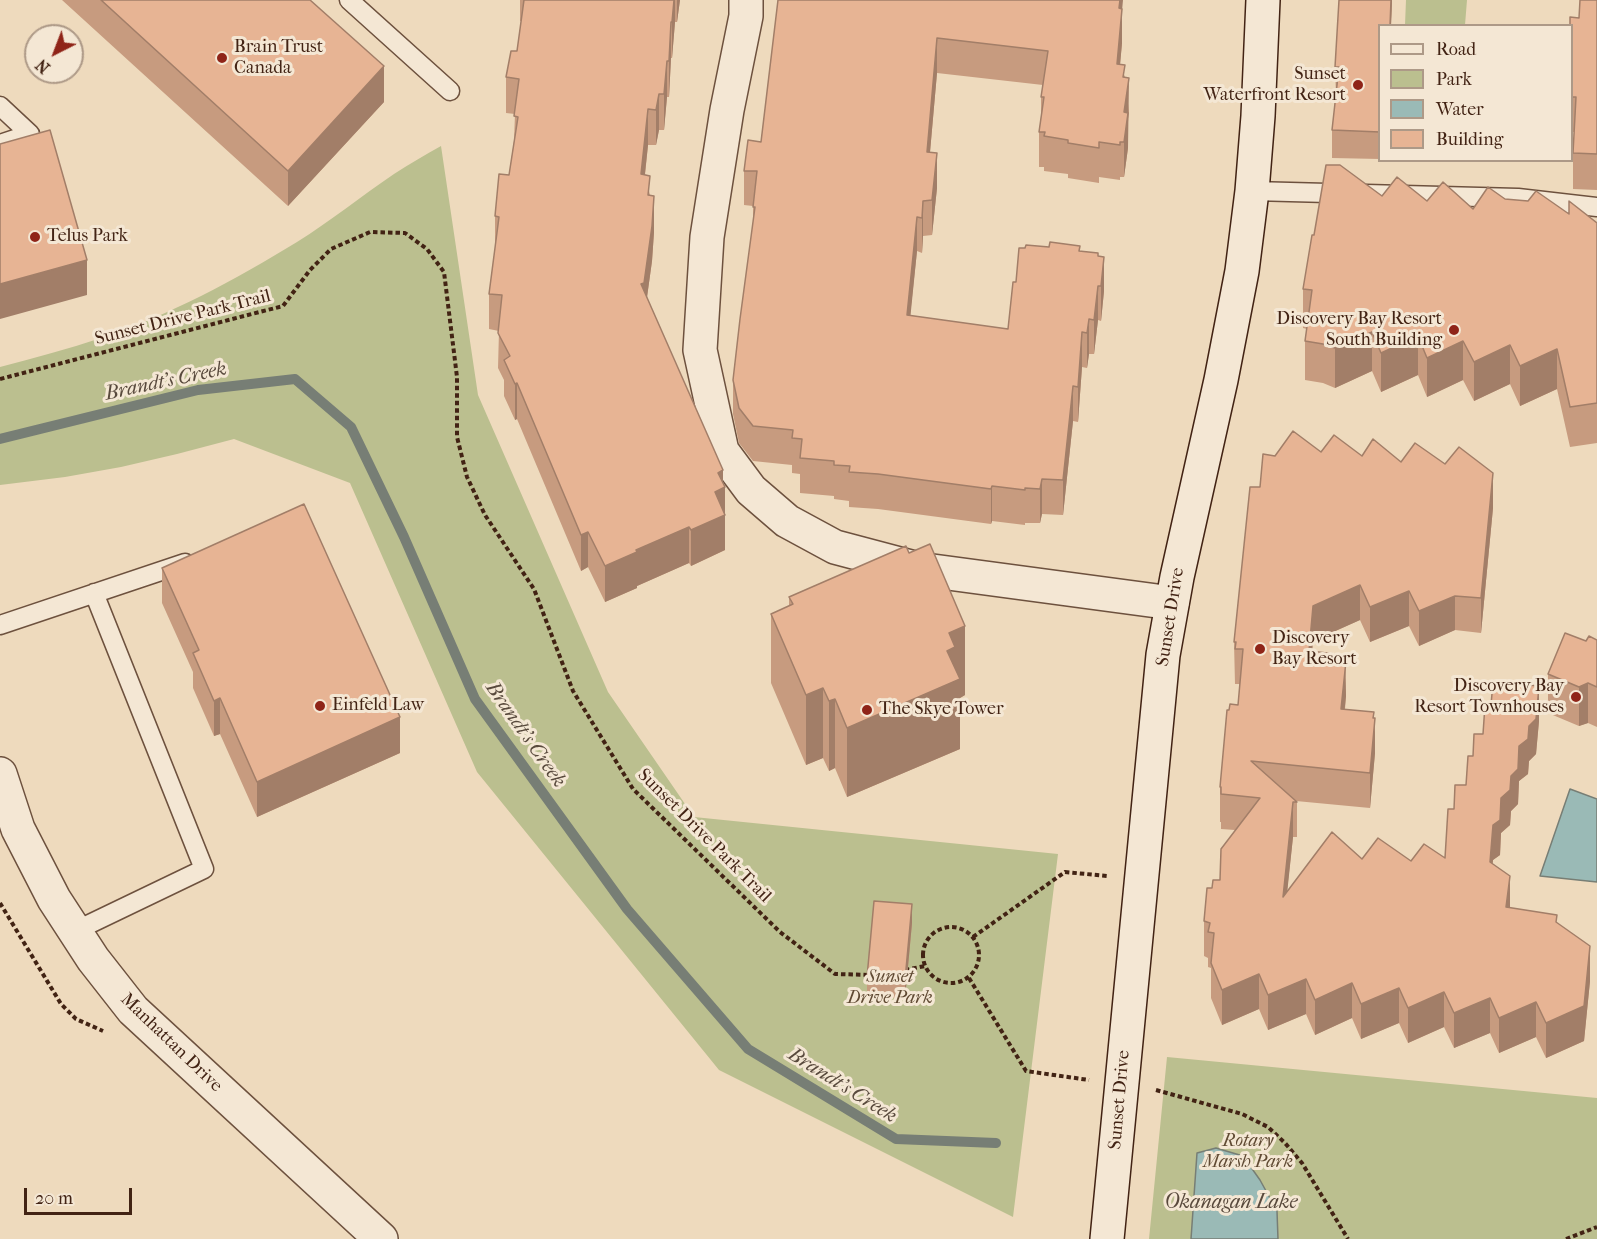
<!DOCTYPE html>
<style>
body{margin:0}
#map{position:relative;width:1597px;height:1239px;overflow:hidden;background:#eedabd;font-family:"IM FELL French Canon",serif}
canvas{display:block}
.legend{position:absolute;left:1378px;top:24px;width:195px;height:138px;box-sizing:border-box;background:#f4e7d4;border:2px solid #ad9987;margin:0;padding:8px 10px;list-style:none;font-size:18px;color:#422314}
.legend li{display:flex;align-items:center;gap:12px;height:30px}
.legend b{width:30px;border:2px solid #ad9987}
.north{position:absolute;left:24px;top:24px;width:60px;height:60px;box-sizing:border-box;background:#f4e7d4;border:2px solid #ad9987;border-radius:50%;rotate:222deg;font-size:16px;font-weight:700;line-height:24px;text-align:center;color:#422314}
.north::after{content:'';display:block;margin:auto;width:21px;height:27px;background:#8f2418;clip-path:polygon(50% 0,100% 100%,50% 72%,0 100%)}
.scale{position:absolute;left:24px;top:1188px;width:108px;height:27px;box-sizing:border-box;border:3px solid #422314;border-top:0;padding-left:8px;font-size:18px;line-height:21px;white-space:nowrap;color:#422314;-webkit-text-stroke:4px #f4e7d4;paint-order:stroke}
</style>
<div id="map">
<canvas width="1597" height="1239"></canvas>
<ul class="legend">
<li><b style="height:8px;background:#f4e7d4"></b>Road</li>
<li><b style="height:16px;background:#bbbf8f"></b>Park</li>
<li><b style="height:16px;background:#9abab6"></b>Water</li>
<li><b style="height:16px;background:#e7b494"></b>Building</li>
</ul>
<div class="north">N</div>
<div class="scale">20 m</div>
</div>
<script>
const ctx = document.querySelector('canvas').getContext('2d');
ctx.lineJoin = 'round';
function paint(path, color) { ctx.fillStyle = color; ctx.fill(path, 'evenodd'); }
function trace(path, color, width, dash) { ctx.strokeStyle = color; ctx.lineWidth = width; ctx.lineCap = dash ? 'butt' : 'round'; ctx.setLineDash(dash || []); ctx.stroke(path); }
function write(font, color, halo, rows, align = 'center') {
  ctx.font = font + ' "IM FELL French Canon",serif'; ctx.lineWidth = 6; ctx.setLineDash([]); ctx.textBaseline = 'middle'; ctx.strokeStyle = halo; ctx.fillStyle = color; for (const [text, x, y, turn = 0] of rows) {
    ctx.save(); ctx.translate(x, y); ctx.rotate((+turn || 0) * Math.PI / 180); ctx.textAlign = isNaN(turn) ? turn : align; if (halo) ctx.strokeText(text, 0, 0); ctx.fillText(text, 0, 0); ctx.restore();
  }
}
const green = new Path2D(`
 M1406,0H1467L1465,25H1405Z
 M441,146L478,395L608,692L694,817L1058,854L1013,1217L719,1070L477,772L350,483L234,439L177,454L121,467L65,477L0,485V367C34,358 68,349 101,338C170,315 235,280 297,242C331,221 361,196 394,174C409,164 425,155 441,146Z
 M1167,1057L1597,1098V1239H1149Z`);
const water = new Path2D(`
 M1570,789L1597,799V882L1540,876Z
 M1216,1148L1243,1156L1260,1180L1277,1211L1278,1239H1191L1197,1153Z`);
const stream = new Path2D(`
 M0,439L198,390L295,379L351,427L404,537L475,699L627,909L748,1049L896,1139L996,1143`);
const path = new Path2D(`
 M0,379L283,306L310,270L331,249L370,232L405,233L427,249L444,272L457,377V437L467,477L485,515L534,589L573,691L633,789L780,932L835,974L871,975
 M0,903L61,1004L76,1019L103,1031
 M923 955a28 28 0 1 1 56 0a28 28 0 1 1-56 0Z
 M973,937L1065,872L1107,876
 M905,970L925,966
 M969,978L1026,1071L1089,1080
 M1156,1090L1242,1114L1268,1127L1285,1143L1302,1163L1348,1239
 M1566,1239L1597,1227`);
const lane = new Path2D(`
 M349,0L450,91
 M0,106L30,134L0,144
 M1252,191L1518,198L1597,207
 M0,625L185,563
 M75,931L204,869L94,593`);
const street = new Path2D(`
 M746,0V16L727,110L707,237L700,350L722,451L751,490L787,521L835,547L918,569L1172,603
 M0,774L18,829L54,899L93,959L133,1010L381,1239`);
const secondary = new Path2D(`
 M1107,1239L1163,655L1177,577L1221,380L1242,271L1252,191L1258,116L1263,0`);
const wall = new Path2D(`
 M62,0H310L384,102L288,206Z
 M520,0H680L677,22H675L672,58H671L669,97H667L664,130H659L656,145H648L645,175L650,195L654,232L652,261L647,297L725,487V550L691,566L689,563L637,586V588L605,602L588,567L581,571L517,419L515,420L504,396V380L498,368L499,331L489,329V294L495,250V216L509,175L514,141L515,114L506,113V77L517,51L521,21H520Z
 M778,0L1122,9V43L1120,64L1125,77L1129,112L1128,122V148L1124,177H1120V180L1099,177V183L1068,178V174L1044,171V167H1039V132L1041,116V97L1043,85L937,73L930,152L937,188L932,235L923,236L922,253L917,251L910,316L1008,329L1016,282L1080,251L1098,256L1104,291L1101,321L1098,320L1094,354H1089L1087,368L1082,367L1078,422L1073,421L1063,515L1042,514L1040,523H1025V525L992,521L991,524L878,509L849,507V501L834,499V496L800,493V474L792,473V465L753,461L739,443L733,414V380L753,222V206L744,205V171L761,142Z
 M1392,0L1391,26H1380V159L1332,158V130L1336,95L1335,67Z
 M1597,0V190L1573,189V153L1574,132H1572V26Z
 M1412,160H1450V162Z
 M1382,196L1427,201L1473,209L1505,199L1569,214L1597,223V443L1570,447L1557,389L1520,406L1510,384L1474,401L1463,380L1427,397L1418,375L1381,392L1372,371L1335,388L1323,383L1305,380V341L1307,329L1303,328V289L1314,235Z
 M1321,452L1362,456L1401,462L1493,508L1481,633L1455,630L1419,646L1409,626L1370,642L1360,620L1313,641L1312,651L1345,661L1346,696L1345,709L1374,718L1375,753L1370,808L1296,801L1297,802V837H1293L1287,891L1362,859L1411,861L1445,858L1454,809L1466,785L1473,756L1483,734L1539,721L1536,754L1529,761L1528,774L1519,781L1518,804L1511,811L1510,825L1501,833L1500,855L1493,860L1492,864L1510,908L1557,923L1590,981L1584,1041L1546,1058L1536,1037L1499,1053L1490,1033L1454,1048L1444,1027L1408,1043L1399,1023L1361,1039L1352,1018L1315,1035L1306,1014L1268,1030L1259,1009L1222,1025L1211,998V968L1208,967V958L1204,956V921L1212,888L1220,880L1235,830L1221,829V822H1220V787L1229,710L1238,705L1240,684H1235L1234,642L1260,487L1275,456Z
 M162,568L400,753L257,817L220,734L214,736L193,688V672L162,603Z
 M789,597L965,695L960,698V749L847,797L835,768L829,771L823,758L806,765L771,683V614L789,606Z
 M1597,640V727L1588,723L1579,726L1548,713V674L1586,641Z
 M912,923L905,999L867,996V977Z`);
const shadedWall = new Path2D(`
 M674,0H675V22L672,58V22Z
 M677,0H680L677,22Z
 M1120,0H1123L1119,43V8Z
 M1391,0H1392L1391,26H1390Z
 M1122,9V43L1117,99V64Z
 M671,22V58L669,97V61Z
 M937,38V73L927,186V152Z
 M667,61V97L664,130V94Z
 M384,66V102L288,206V171Z
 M1129,78L1128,148L1124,177V112Z
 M659,94V130L656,145V110Z
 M648,109V145L641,210V174Z
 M937,153V188L932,235V200Z
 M654,196V232L652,261L644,319L641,284Z
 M923,201V236L922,253V218Z
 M917,217V251L907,350V315Z
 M1104,257V291L1101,321V286Z
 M87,260V295L0,319V284Z
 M1098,286V320L1094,354V320Z
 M1089,319V354L1087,368V333Z
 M1082,332V367L1078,422V387Z
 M1372,332V371L1335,388V348Z
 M1418,336V375L1381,392V353Z
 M1463,341V380L1427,397V358Z
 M1510,345V384L1474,401V362Z
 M1557,349V389L1520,406V366Z
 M517,383V419L515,420V384Z
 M1073,386V421L1063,515V480Z
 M723,470V488L725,487V550L691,566V530L715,492L718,473Z
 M1493,473V508L1481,633V598Z
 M1042,479V514L1040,523V489Z
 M992,486V521L991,524V489Z
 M689,527V563L637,586V588L605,602V566L636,550Z
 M588,532V567L581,571V535Z
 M1360,585V620L1313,641L1309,686V651L1313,606Z
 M1409,591V626L1370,642V607Z
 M1455,596V630L1419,646V611Z
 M965,626V695L960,698V749L847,797V728L947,651L949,633Z
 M1345,655L1346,696L1341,744V709Z
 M1588,683V723L1579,726V687Z
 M1539,686V721L1536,754L1529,761L1528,774L1519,781L1518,804L1511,811L1510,825L1501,833L1500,855L1493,860L1490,897V862L1493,825L1501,798L1511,776L1519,746L1529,726Z
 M823,688V758L806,765V695Z
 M220,698V734L214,736V701Z
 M835,699V768L829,771V701Z
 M1374,712V732L1375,718V753L1370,808V773Z
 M400,717V753L257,817V782Z
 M1293,802V837L1283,932V897Z
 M1510,876V911L1506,907Z
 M912,904V923L905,999V980Z
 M1590,946V981L1584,1041L1546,1058V1023Z
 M1259,974V1009L1222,1025V990Z
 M1306,979V1014L1268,1030V995Z
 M1352,983V1018L1315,1035V1000Z
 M1399,988V1023L1361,1039V1004Z
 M1444,992V1027L1408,1043V1008Z
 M1490,998V1033L1454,1048V1013Z
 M1536,1002V1037L1499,1053V1018Z`);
const building = new Path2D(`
 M101,0H310L384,66L288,171Z
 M524,0H674L672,22H671L669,61H667L664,94H659L656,110L648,109L641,174L650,176L648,195L654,196L652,226L644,283L641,284L723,470L718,473L725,487L715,492L725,515L691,530L689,527L636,550L637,552L605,566L588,532L581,535L517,383L515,384L504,360L510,356L498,333L502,295L489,294L499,217L495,216L499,174L509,175L518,117L514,116L519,79L506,77L511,51H517Z
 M778,0H1120L1119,8L1122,9L1117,64L1125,65L1123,77L1129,78L1124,112L1128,113L1124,142H1120V145L1099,142V148L1068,143V140L1044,136L1045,132H1039L1044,97H1041L1048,51L937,38L927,152L937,153L932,200L923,201L922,218L917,217L907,315L1008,329L1013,282H1016L1019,248H1025L1026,245L1049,247L1050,242L1080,246L1079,251L1098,253V256L1104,257L1101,286H1098L1094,320L1089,319L1087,333L1082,332L1078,387L1073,386L1063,480L1042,479L1040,489L1025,488V490L992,486L991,489L878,474L849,472L850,466L834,465V461L800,458L802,439L792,438L793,430L753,426L739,408L733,380L740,319L755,207H753L757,171H744L748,140L761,142Z
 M1339,0H1391L1390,26H1380V132L1332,130L1339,67H1335Z
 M1580,0H1597V154L1573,153L1576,97H1572V26H1570V17L1579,18Z
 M50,130L87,260L0,284V144Z
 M1326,165H1340L1382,196L1397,177L1427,201L1443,182L1473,209L1488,187L1505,199L1528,201L1536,191L1569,214V201L1597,223V403L1570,407L1557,349L1520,366L1510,345L1474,362L1463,341L1427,358L1418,336L1381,353L1372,332L1335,348L1323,344L1305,341L1312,290L1303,289L1312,235H1314Z
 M1293,431L1321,452L1334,435L1362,456L1373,439L1401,462L1415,443L1445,464L1459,447L1493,473L1481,598L1455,596L1419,611L1409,591L1370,607L1360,585L1313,606L1309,651L1345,655V661H1346L1341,709L1374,712L1373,718H1375L1370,773L1251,761L1297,802H1293L1283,897L1332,832L1362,859L1378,838L1411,861L1424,844L1445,858L1448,809H1454L1455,785H1466L1468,756H1473L1474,734H1483L1485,705H1491L1493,682L1539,686L1536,719L1529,726L1528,739L1519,746L1518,769L1511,776L1510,790L1501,798L1500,820L1493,825L1490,862L1510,876L1506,907L1557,915L1556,922L1590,946L1584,1006L1546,1023L1536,1002L1499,1018L1490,998L1454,1013L1444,992L1408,1008L1399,988L1361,1004L1352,983L1315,1000L1306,979L1268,995L1259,974L1222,990L1211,963L1214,933L1208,932L1210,923L1204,921L1207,888H1212L1213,880H1220L1221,849L1260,798L1221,794V787H1220L1227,710H1229L1230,704L1238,705L1243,649H1235L1236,642H1234L1250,487H1260L1263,454L1275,456Z
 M304,504L400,717L257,782L220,698L214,701L193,653L199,650L162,568Z
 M930,544L965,626L949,633L955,647L947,651L960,679L847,728L835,699L829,701L823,688L806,695L771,614L793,604L789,597L906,546L909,553Z
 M1565,633L1586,641L1589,636L1597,640V687L1588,683L1579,687L1548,674Z
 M874,901L912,904L905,980L867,977Z`);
const markers = [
 [222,58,6,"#8f2418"],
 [1358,85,6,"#8f2418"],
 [35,237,6,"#8f2418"],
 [1454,330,6,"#8f2418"],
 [1260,649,6,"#8f2418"],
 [1576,697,6,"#8f2418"],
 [320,706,6,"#8f2418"],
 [867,710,6,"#8f2418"]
];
const poiNames = [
 ["Brain Trust",234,48],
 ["Canada",234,69],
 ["Sunset",1346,75,"right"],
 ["Waterfront Resort",1346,96,"right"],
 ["Telus Park",47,237],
 ["Discovery Bay Resort",1442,320,"right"],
 ["South Building",1442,341,"right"],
 ["Discovery",1272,639],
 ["Bay Resort",1272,660],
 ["Discovery Bay",1564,687,"right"],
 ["Resort Townhouses",1564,708,"right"],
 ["Einfeld Law",332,706],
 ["The Skye Tower",879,710]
];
const streetNames = [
 ["Sunset Drive Park Trail",183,318,-14],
 ["Sunset Drive",1171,617,-81],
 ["Sunset Drive Park Trail",704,836,45],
 ["Manhattan Drive",171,1043,44],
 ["Sunset Drive",1120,1100,-85]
];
const parkNames = [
 ["Sunset",890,978],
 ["Drive Park",890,999],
 ["Rotary",1248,1142],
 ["Marsh Park",1248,1163]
];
const waterNames = [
 ["Brandt's Creek",166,382,-12],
 ["Brandt's Creek",525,735,55],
 ["Brandt's Creek",842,1086,32],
 ["Okanagan Lake",1231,1203]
];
paint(green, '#bbbf8f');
paint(water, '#9abab6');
trace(water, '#777e75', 1.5);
trace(stream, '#777e75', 10);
trace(lane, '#6d513e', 21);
trace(street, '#6d513e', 36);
trace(secondary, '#422314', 36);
trace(path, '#422314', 4, [4.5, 3]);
trace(lane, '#f4e7d4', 18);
trace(street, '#f4e7d4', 33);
trace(secondary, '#f4e7d4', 33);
paint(wall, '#c79b7f');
paint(shadedWall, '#a27e68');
paint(building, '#e7b494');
trace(building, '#a27e68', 1.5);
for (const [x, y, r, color] of markers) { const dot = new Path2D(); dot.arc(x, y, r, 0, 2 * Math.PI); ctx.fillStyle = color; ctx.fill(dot); trace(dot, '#f4e7d4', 2); }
write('18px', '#422314', '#f4e7d4', poiNames, 'left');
write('18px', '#422314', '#f4e7d4', streetNames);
write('italic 18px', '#604a33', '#f4e7d4', parkNames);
write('italic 20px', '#58493c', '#f4e7d4', waterNames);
</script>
